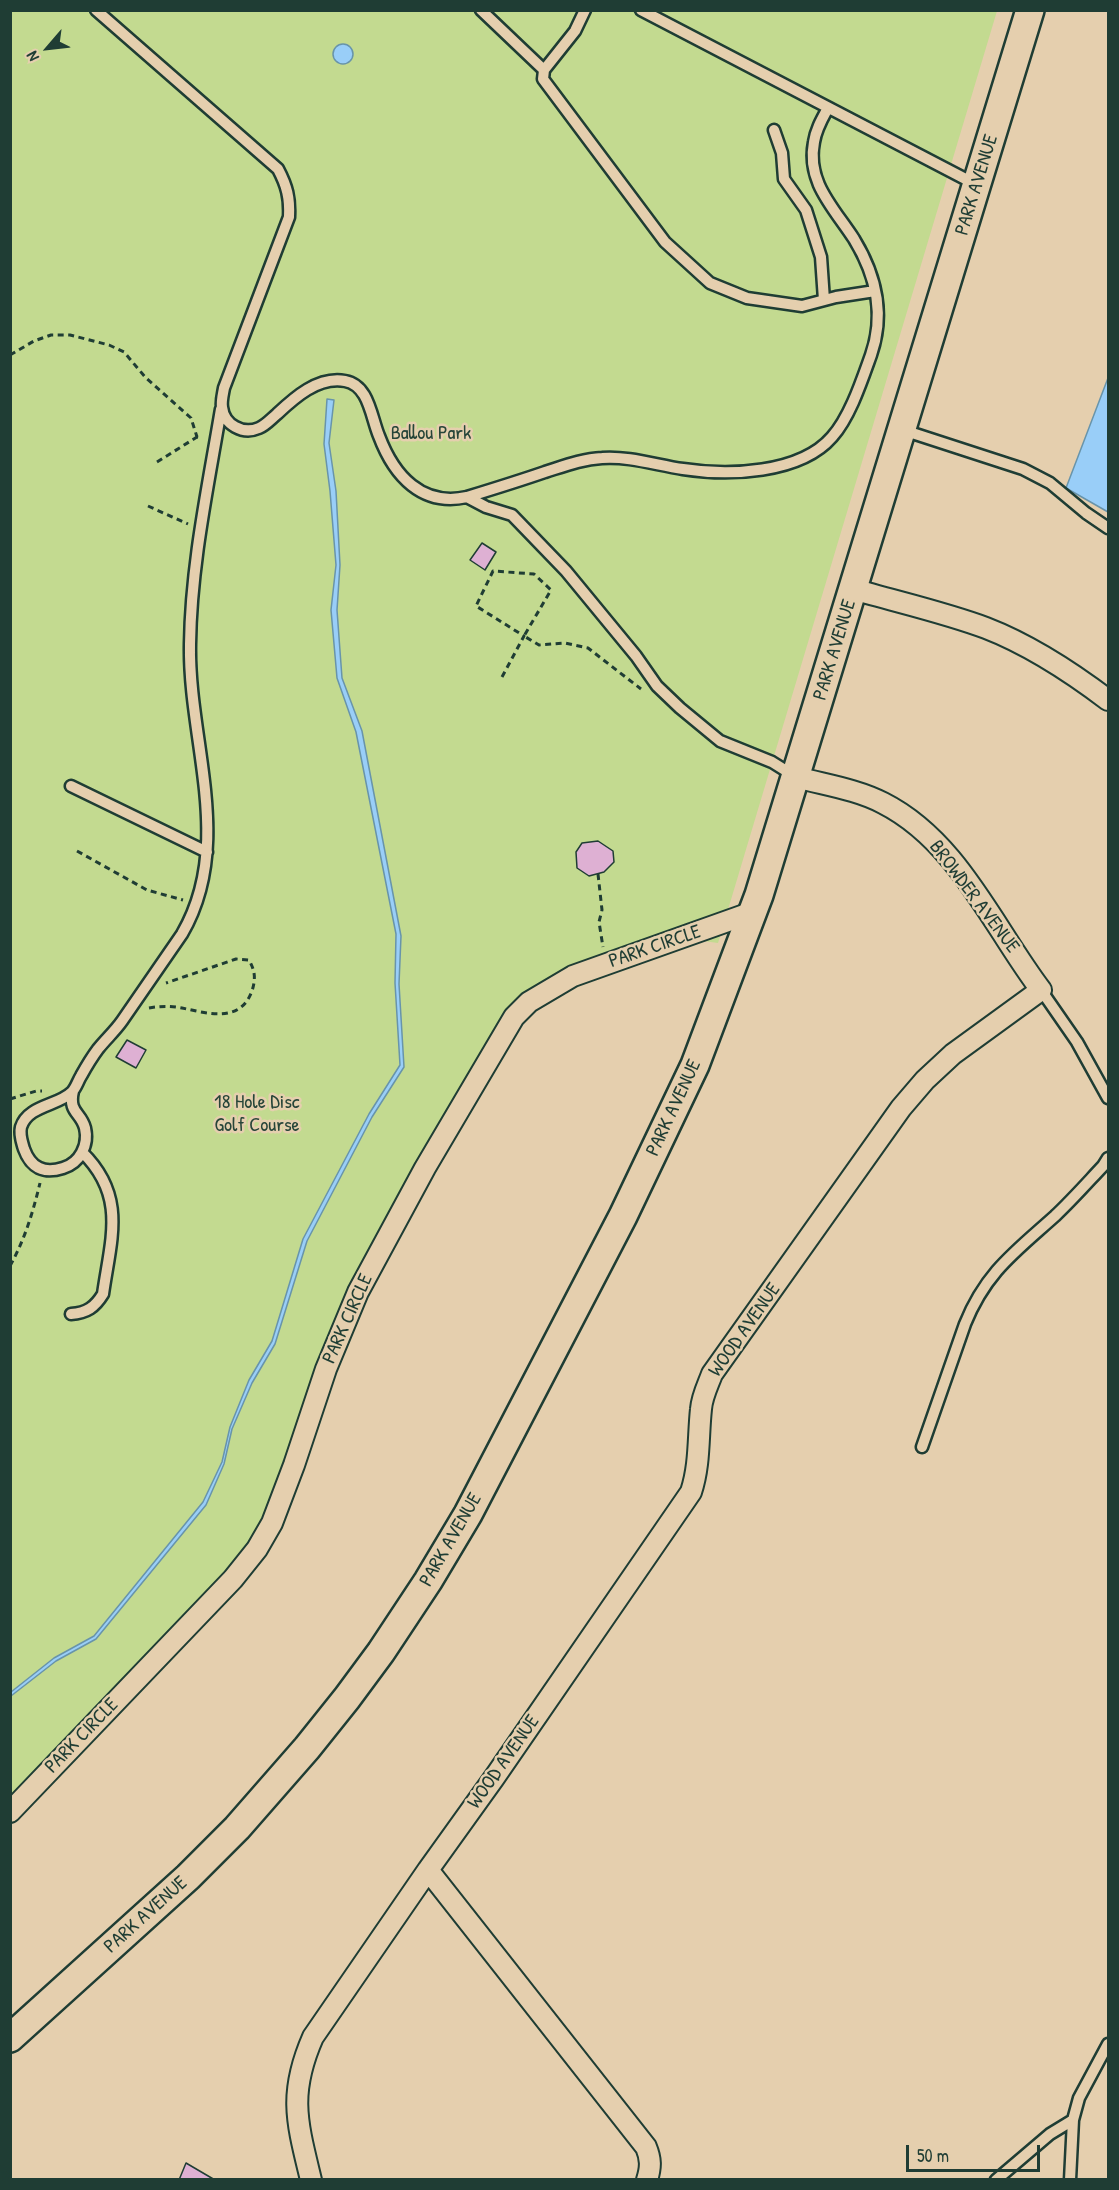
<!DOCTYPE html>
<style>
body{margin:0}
#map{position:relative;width:1119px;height:2190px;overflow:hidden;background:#e5cfae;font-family:"Patrick Hand",sans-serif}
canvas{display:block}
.frame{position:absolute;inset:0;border:12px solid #1f3d34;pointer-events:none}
.north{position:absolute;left:18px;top:18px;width:60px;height:60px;-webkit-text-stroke:4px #e5cfae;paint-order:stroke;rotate:242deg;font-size:16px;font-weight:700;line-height:24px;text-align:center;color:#1f3d34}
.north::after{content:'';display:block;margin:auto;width:21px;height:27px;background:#1f3d34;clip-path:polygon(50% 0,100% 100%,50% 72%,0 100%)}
.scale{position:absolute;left:906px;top:2145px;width:134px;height:27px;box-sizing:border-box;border:3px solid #1f3d34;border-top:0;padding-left:8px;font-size:18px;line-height:21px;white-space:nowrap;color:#1f3d34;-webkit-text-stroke:4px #e5cfae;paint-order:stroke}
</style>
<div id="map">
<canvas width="1119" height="2190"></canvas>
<div class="frame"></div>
<div class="north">N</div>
<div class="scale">50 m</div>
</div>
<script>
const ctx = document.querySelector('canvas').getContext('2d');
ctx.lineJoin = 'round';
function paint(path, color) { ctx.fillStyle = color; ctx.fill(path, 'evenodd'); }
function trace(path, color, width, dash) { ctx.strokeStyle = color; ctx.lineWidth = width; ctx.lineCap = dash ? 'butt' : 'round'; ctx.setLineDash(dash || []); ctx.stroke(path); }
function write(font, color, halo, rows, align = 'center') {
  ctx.font = font + ' "Patrick Hand",sans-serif'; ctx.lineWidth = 5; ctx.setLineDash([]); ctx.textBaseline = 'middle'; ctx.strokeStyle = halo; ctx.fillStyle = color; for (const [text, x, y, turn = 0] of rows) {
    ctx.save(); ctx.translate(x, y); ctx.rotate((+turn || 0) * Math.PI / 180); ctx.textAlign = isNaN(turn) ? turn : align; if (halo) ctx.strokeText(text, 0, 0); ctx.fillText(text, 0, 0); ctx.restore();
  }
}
const green = new Path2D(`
 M11,11H997L718,943L696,940L555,994L533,1010L505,1049L368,1293L341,1358L288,1510L258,1562L231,1598L11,1824Z`);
const water = new Path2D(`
 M333 54a10 10 0 1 1 20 0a10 10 0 1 1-20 0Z
 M1108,378V512L1066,488Z
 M327,399L334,400L329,443L336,491L340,565L337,610L342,678L362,731L401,936L399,984L404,1067L372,1117L307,1241L275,1344L252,1383L232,1429L224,1464L206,1505L96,1639L56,1661L11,1696V1692L54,1658L94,1636L203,1502L222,1462L230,1427L249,1380L272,1341L303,1239L369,1114L400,1065L395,983L396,934L356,732L337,678L331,610L336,565L330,491L324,444Z`);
const building = new Path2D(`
 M482,543L496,552L485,570L470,560Z
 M598,841L613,851L614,862L604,872L589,876L577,868L576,852L582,843Z
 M127,1040L146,1050L136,1068L116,1057Z
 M186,2163L215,2180H179Z`);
const path = new Path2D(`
 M10,355L34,341L51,335H70L109,345L124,352L146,378L191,418L197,437L202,438
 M157,462L197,437
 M148,506L188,524
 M502,677L524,636L476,606L493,571L534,574L551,590L524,636L539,645L565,643L588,648L641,689
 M77,851L147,890L183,900
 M598,874L602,910L599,922L603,947
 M149,1008C160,1006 171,1006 182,1008C207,1013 240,1024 252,991C256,978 255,971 249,960L236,959L166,983
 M10,1099L36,1091H42
 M10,1266C25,1239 33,1212 40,1183`);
const service = new Path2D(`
 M96,10L278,169C287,186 290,198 289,217L224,388C223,394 221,401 222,407C224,425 243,435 259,428C266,425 271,419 277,414C294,398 318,376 345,381C369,385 371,417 379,436C394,476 422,507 467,497C493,489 519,481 545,472C564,466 582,459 602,458C629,456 656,465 683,469C728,476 800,474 832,437C850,417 862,380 871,355C885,315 876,275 854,239C834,208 806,182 814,142C816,129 822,119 828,108
 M481,10L544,70
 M585,10L575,31L544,70L543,79L665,242L710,283L747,298L802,306L836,297L875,291
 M641,10L977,185
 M774,130L782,153L784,179L806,210L821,257L824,300
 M903,430L1023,469L1050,483L1086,513L1108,528
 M467,497L486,507L512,515L566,571L636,656L657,686L680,708L720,741L772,762L796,777
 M71,786L207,852
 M1041,990L1077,1042L1108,1098
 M73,1091C68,1113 81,1112 85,1128C89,1145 80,1163 63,1168C44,1174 31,1168 24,1149C22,1142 19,1135 21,1127C28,1105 58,1106 72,1092C76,1088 78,1081 81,1076C86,1067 92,1057 98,1049C106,1039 115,1031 122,1021C142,992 162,963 182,934C235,843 188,741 190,644C191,565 208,487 221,409
 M71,1314C87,1313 95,1307 103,1294C111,1238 127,1196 82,1152
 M922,1447L965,1324C986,1272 1015,1252 1055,1216C1072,1200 1087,1183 1103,1166L1108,1158
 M1073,2120L1079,2098L1108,2044
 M996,2180L1050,2134L1073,2120L1070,2180`);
const minor = new Path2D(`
 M853,589C897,602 943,612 986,628C1030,645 1071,672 1108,700
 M10,1812L233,1579L257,1549L272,1523L294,1465L326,1369L358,1292L425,1168L514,1017L529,1002L573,976L753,912
 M428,1870L494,1778L691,1492C700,1465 698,1437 701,1409C702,1396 708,1385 712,1374L901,1108L925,1080L953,1054L1041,990C993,927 958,841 883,803C856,789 825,785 796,777
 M311,2180C297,2122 288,2094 313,2037L428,1870L646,2147C651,2159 651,2167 647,2180`);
const secondary = new Path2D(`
 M10,2038L188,1877L237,1828L307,1748L347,1698L381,1652L428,1581L468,1514L623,1216L695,1065L759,895L1030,10`);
const streetNames = [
 ["PARK AVENUE",977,185,-73],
 ["PARK AVENUE",835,650,-73],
 ["BROWDER AVENUE",974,897,53],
 ["PARK CIRCLE",655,947,-19],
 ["PARK AVENUE",674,1108,-65],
 ["PARK CIRCLE",348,1319,-66],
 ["WOOD AVENUE",745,1330,-55],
 ["PARK AVENUE",451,1540,-60],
 ["PARK CIRCLE",82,1736,-46],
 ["WOOD AVENUE",504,1762,-55],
 ["PARK AVENUE",146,1915,-42]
];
const parkNames = [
 ["Ballou Park",431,434],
 ["18 Hole Disc",257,1103],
 ["Golf Course",257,1126]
];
paint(green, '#c3da90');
paint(water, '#99cef8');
trace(water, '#6894aa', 1.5);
paint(building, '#deb0d3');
trace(building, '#1f3d34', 1.5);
trace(service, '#1f3d34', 15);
trace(minor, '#1f3d34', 24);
trace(secondary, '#1f3d34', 32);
trace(path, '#1f3d34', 3, [6, 4.5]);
trace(service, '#e5cfae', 10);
trace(minor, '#e5cfae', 20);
trace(secondary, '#e5cfae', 27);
write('20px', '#1f3d34', '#e5cfae', streetNames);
write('20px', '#274539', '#e5cfae', parkNames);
</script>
